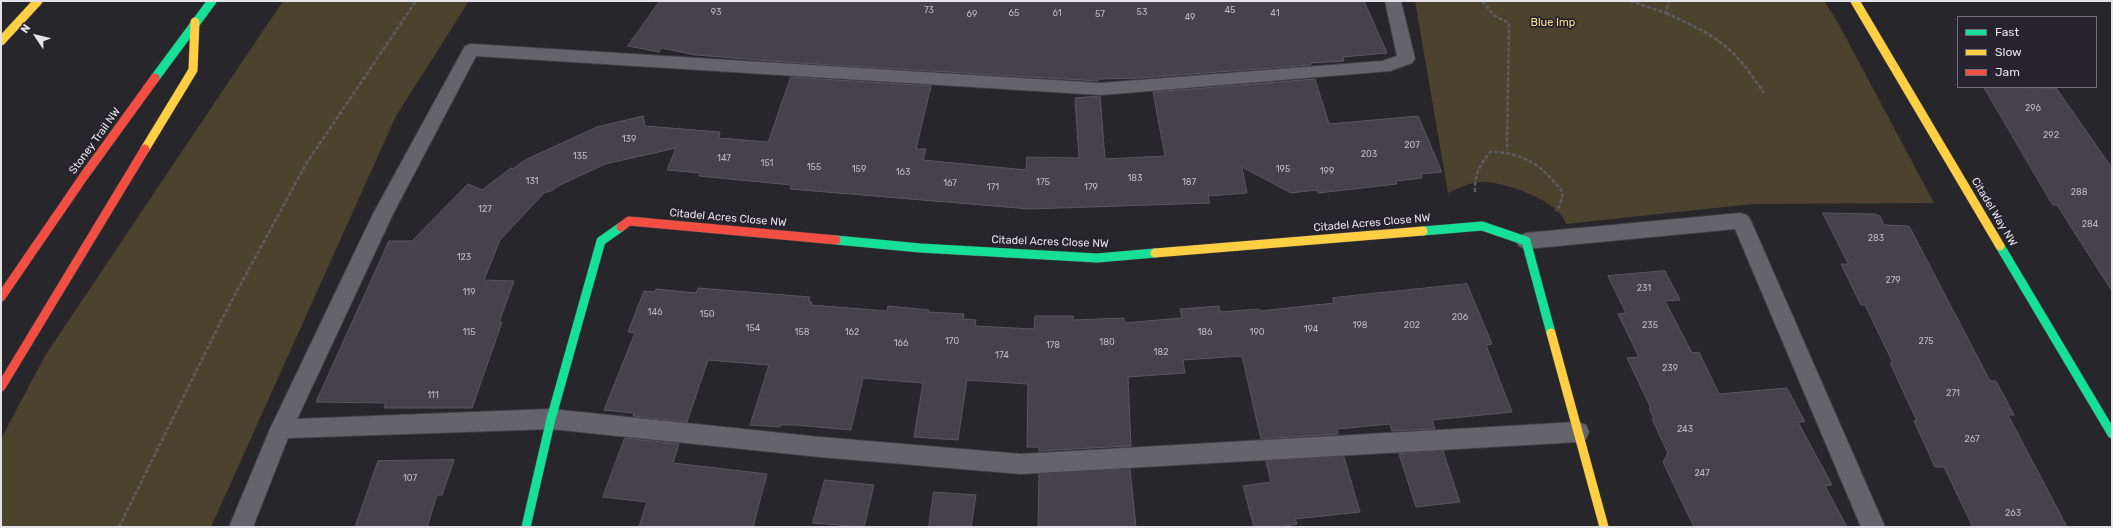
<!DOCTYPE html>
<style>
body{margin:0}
#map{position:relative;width:2113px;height:528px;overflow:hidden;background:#27262b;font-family:Rubik,sans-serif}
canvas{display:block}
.frame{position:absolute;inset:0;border:2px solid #e4e2e9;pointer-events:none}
.legend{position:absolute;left:1957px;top:16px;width:140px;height:72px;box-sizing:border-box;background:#26232e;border:1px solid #726f79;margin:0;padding:5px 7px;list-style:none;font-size:12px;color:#e4e2e9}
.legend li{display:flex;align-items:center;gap:8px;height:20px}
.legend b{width:20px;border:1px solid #726f79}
.north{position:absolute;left:16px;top:16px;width:40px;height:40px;-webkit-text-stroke:3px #26232e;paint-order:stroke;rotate:305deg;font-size:11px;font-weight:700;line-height:16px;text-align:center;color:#e4e2e9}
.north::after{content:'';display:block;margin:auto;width:14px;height:18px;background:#e4e2e9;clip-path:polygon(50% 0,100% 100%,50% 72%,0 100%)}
</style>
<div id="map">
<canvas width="2113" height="528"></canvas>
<div class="frame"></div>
<ul class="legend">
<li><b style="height:5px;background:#16e098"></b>Fast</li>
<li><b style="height:5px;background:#ffcf43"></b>Slow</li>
<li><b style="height:5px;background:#f24e42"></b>Jam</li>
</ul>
<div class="north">N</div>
</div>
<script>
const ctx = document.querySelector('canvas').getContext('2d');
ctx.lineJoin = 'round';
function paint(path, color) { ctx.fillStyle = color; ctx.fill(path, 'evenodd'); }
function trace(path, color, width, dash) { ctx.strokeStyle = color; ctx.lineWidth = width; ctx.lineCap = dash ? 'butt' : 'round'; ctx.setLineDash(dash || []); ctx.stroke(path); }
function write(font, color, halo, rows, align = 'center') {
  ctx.font = font + ' Rubik,sans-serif'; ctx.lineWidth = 3.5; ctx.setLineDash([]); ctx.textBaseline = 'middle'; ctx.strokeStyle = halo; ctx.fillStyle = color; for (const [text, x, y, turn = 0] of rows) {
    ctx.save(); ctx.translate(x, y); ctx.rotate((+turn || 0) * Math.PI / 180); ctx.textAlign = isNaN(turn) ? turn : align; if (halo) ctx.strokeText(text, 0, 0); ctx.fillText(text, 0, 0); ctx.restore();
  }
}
const green = new Path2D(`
 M283,1H469L396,116L211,527H1V439L46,354Z
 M1415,1H1824L1837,21L1934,203L1752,204L1566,224C1561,202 1508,183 1486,182C1473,181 1460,187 1448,193Z`);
const building = new Path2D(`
 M660,1H1364L1387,53L1343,57L1344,61L1311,63V65L1140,78L1098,79V81L797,63L696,55L661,48L659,52L628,46Z
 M791,77L931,86L916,149H926L923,160L1026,170L1027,157L1079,158L1075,98L1100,96L1105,159L1165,156L1153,92L1315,79L1329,124L1418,116L1442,172L1421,174L1422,178L1396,181L1397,184L1318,193L1317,190L1291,193L1242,167L1247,193L1208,196L1210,203L1030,209L790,189L791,185L699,176L700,173L667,170L676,148L605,164L558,186L551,191L544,193L500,240L484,280L514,281L499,322H502L472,408H384L386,403L316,402L389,241H412L468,184L482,190L511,168L513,169L525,160L597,127L643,116L645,126L720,132L719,138L768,142Z
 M1984,87L2056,88L2112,168V291L2057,205H2053Z
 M1823,213L1875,214L1880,216L1884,225L1909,226L1990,381H1996L2014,415H2008L2067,527H1973L1944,467H1935L1914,421H1917L1890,363H1893L1865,305H1861L1841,264H1848Z
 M1665,271L1680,300L1665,301L1692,353L1699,352L1719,394L1787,388L1805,422H1798L1832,485L1825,486L1847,527H1694L1663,462L1668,453L1652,419H1654L1649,408H1651L1627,358L1639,357L1618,314L1626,313L1608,276Z
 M1467,284L1492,344L1486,345L1512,412L1432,420L1435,429L1392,431L1390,424L1337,429L1338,434L1261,439L1242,356L1183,360L1185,373L1128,377L1131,446H1127L1039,451V447H1027L1028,384L967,380L958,440L914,437L923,383L863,378L851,430L796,425H780V427L750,425L769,365L708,360L687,422L633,416L634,413L604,410L635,333L628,332L644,291L655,292L656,289L696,293L698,288L810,297L809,302H812L811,305L887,311L888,306L929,310V312L964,314L963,319L976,320L975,326L1034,329L1035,316H1073V320L1124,318V323L1182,318L1180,309L1219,306L1220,312L1259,309L1260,311L1334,303L1333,298Z
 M625,438L679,444L673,463L767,474L753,527H639L647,502L603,497Z
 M1443,451L1460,502L1416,507L1399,454Z
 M1344,457L1360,512L1295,519L1297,524L1280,527H1254L1243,486L1271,482L1266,461Z
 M454,460L442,495H437L427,527H355L378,461Z
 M1130,469L1136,527H1038L1039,474Z
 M825,480L874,485L864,527L813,523Z
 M934,492L976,495L971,527H929Z`);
const path = new Path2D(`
 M1482,1L1495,16L1509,23L1507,151
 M1630,1L1666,13L1669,1
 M1666,13C1718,37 1732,45 1764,93
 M1475,192C1474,176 1480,164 1490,152C1523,152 1544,166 1563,193L1560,205L1556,211
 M119,527L224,315L306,164L416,1`);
const lane = new Path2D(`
 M1385,1H1401L1415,59L1412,63L1390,71L1101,95L476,56L393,214L297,419L551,409L820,437L1021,454L1578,422L1586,425L1589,432L1586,439L1578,442L1021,474L820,457L551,429L288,438L253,527H229L270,429L373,214L465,46L471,44L1101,83L1382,61L1397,56Z
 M1741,213L1748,216L1751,221L1885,527H1861L1735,229L1526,249L1519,246L1516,241L1519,236L1526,233Z`);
const fast = new Path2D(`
 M155,78L212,1
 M1423,231L1482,226L1526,241L1551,333
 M836,240L920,248L1097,258L1155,253
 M2000,246L2112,434
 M526,527L551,419L601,241L621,227`);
const slow = new Path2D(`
 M1855,1L2000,246
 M1,41L38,1
 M145,149L193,70L195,22
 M1155,253L1423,231
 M1551,333L1604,527`);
const jam = new Path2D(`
 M621,227L629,221L836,240
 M1,297L84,176L155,78
 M1,387L145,149`);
const numberNames = [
 ["73",929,10],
 ["45",1230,10],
 ["93",716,12],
 ["53",1142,12],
 ["65",1014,13],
 ["61",1057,13],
 ["41",1275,13],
 ["69",972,14],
 ["57",1100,14],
 ["49",1190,17],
 ["296",2033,108],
 ["292",2051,135],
 ["139",629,139],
 ["207",1412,145],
 ["203",1369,154],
 ["135",580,156],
 ["147",724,158],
 ["151",767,163],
 ["155",814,167],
 ["159",859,169],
 ["195",1283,169],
 ["199",1327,171],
 ["163",903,172],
 ["183",1135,178],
 ["131",532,181],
 ["175",1043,182],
 ["187",1189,182],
 ["167",950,183],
 ["171",993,187],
 ["179",1091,187],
 ["288",2079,192],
 ["127",485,209],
 ["284",2090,224],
 ["283",1876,238],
 ["123",464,257],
 ["279",1893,280],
 ["231",1644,288],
 ["119",469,292],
 ["146",655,312],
 ["150",707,314],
 ["206",1460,317],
 ["198",1360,325],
 ["202",1412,325],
 ["235",1650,325],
 ["154",753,328],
 ["194",1311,329],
 ["115",469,332],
 ["158",802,332],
 ["162",852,332],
 ["186",1205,332],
 ["190",1257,332],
 ["170",952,341],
 ["275",1926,341],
 ["180",1107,342],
 ["166",901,343],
 ["178",1053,345],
 ["182",1161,352],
 ["174",1002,355],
 ["239",1670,368],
 ["271",1953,393],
 ["111",433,395],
 ["243",1685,429],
 ["267",1972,439],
 ["247",1702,473],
 ["107",410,478],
 ["263",2013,513]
];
const parkNames = [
 ["Blue Imp",1553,23]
];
const streetNames = [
 ["Stoney Trail NW",95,141,-54],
 ["Citadel Way NW",1994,212,59],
 ["Citadel Acres Close NW",728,218,5],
 ["Citadel Acres Close NW",1372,223,-5],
 ["Citadel Acres Close NW",1050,242,2]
];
paint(green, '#4c422d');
paint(building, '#45424c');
trace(building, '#59585d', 1);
trace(lane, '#424145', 2);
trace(fast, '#424145', 10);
trace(slow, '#424145', 10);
trace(jam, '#424145', 10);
trace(path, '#5e5d62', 2.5, [4, 2]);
paint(lane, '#66646b');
trace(fast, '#16e098', 9);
trace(slow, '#ffcf43', 9);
trace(jam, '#f24e42', 9);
write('9px', '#bcbac2', null, numberNames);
write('11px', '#ffdd94', '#26232e', parkNames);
write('11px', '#e4e2e9', '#26232e', streetNames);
</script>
